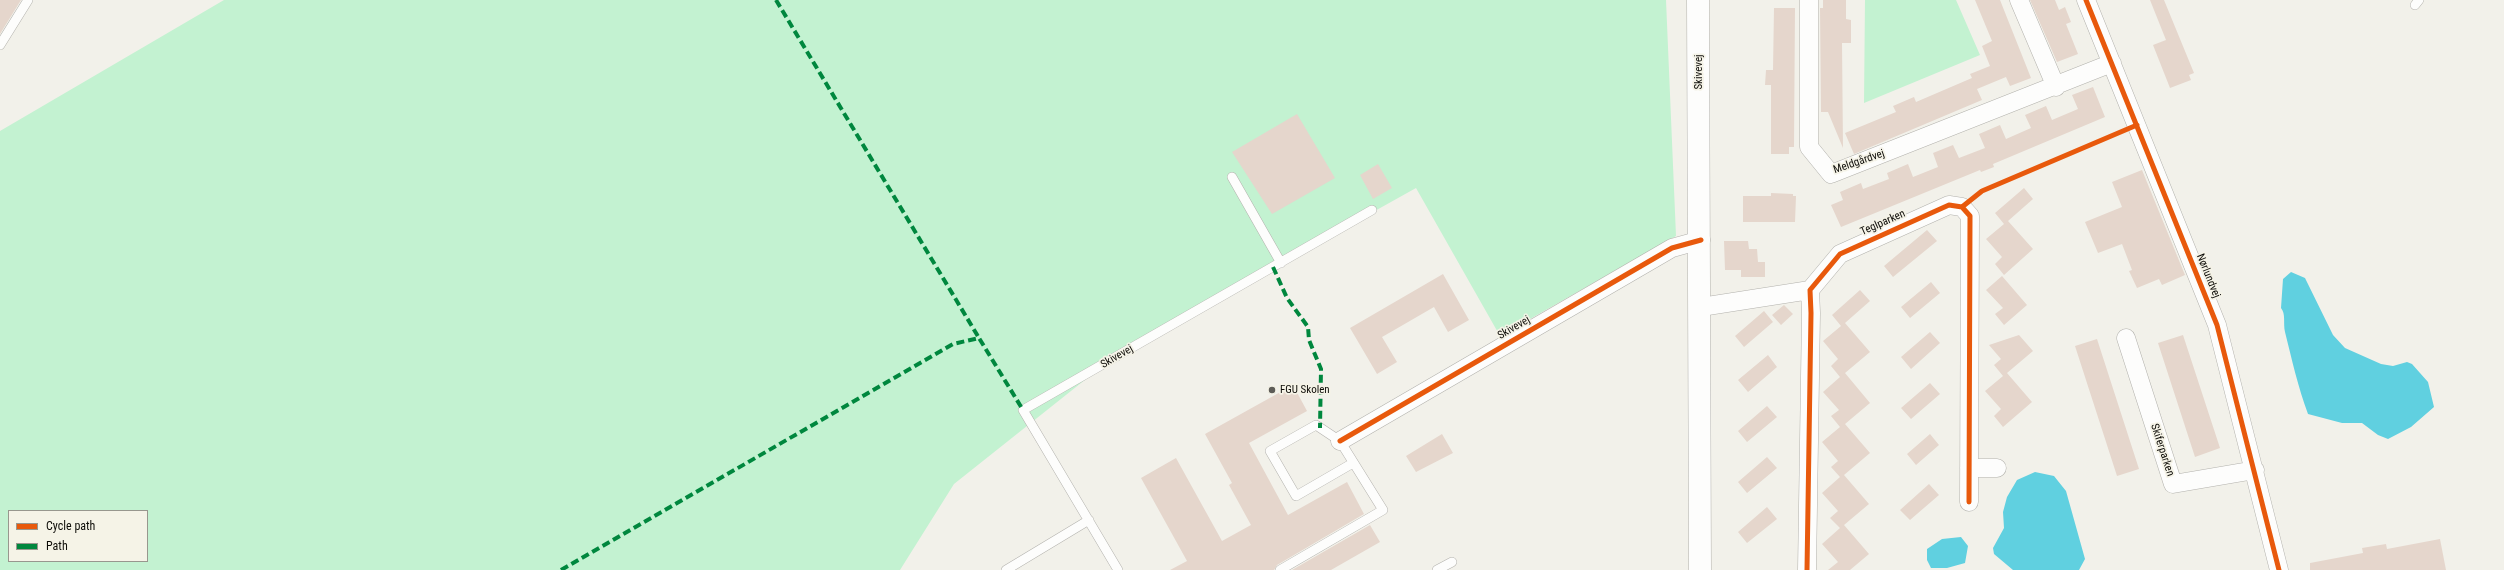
<!DOCTYPE html>
<meta charset="utf-8">
<style>
body{margin:0}
#map{position:relative;width:2504px;height:570px;overflow:hidden;background:#f2f1ea;font-family:"Roboto Condensed",sans-serif}
canvas{display:block}
.legend{position:absolute;left:8px;top:510px;width:140px;height:52px;box-sizing:border-box;background:#f5f3e7;border:1px solid #98978e;margin:0;padding:5px 7px;list-style:none;font-size:12px;color:#0d0c08}
.legend li{display:flex;align-items:center;gap:8px;height:20px}
.legend b{width:20px;border:1px solid #98978e}
</style>
<div id="map">
<canvas width="2504" height="570"></canvas>
<ul class="legend">
<li><b style="height:5px;background:#e8590c"></b>Cycle path</li>
<li><b style="height:5px;background:#00873e"></b>Path</li>
</ul>
</div>
<script>
const ctx = document.querySelector('canvas').getContext('2d');
ctx.lineJoin = 'round';
function paint(path, color) { ctx.fillStyle = color; ctx.fill(path, 'evenodd'); }
function trace(path, color, width, dash) { ctx.strokeStyle = color; ctx.lineWidth = width; ctx.lineCap = dash ? 'butt' : 'round'; ctx.setLineDash(dash || []); ctx.stroke(path); }
function write(font, color, halo, rows, align = 'center') {
  ctx.font = font + ' "Roboto Condensed",sans-serif'; ctx.lineWidth = 3.5; ctx.setLineDash([]); ctx.textBaseline = 'middle'; ctx.strokeStyle = halo; ctx.fillStyle = color; for (const [text, x, y, turn = 0] of rows) {
    ctx.save(); ctx.translate(x, y); ctx.rotate((+turn || 0) * Math.PI / 180); ctx.textAlign = isNaN(turn) ? turn : align; if (halo) ctx.strokeText(text, 0, 0); ctx.fillText(text, 0, 0); ctx.restore();
  }
}
const green = new Path2D(`
 M224,0H1666L1676,236L1500,336L1416,188L1115,356L954,484L900,570H0V131ZM9,511H147V561H9Z
 M1865,0H1956L1980,55L1864,103Z`);
const water = new Path2D(`
 M2291,272L2305,278L2333,335L2345,348L2381,364L2393,366L2407,362L2412,364L2428,382L2434,407L2411,427L2388,439L2378,435L2362,423H2342L2308,414C2298,387 2292,360 2285,332C2283,323 2286,314 2281,308L2283,279Z
 M2035,472L2054,476L2066,491L2085,559L2079,570H2013L1994,554L1993,548L2004,528L2003,512L2007,497L2017,480Z
 M1961,537L1968,546L1965,563L1947,568H1931L1927,560V549L1942,539Z`);
const building = new Path2D(`
 M0,0H21L0,34Z
 M1823,0H1846V19L1851,20V43H1842L1843,148L1828,112H1821L1820,8H1823Z
 M1975,0H2000L2031,78L2010,86L2006,77L1977,89L1982,100L1854,154L1845,133L1896,112L1893,106L1914,97L1916,102L1972,78L1970,74L1990,66L1982,46L1992,41Z
 M2030,0H2055L2059,10L2065,7L2071,22L2066,24L2078,54L2057,62Z
 M2150,0H2164L2194,73L2189,75L2191,80L2170,88L2153,45L2166,40Z
 M1774,8H1795L1794,147H1789V154H1771V85H1765L1766,70H1773Z
 M2093,87L2105,117L1993,164L1994,167L1981,172L1980,170L1841,227L1831,205L1843,200L1840,192L1861,183L1863,189L1889,179L1887,173L1908,164L1913,177L1938,167L1933,153L1953,145L1959,158L1985,148L1979,134L2000,125L2006,139L2031,128L2025,115L2046,106L2052,120L2078,109L2072,95Z
 M1297,114L1335,178L1272,214L1232,152Z
 M1378,164L1392,188L1373,199L1360,175Z
 M2142,170L2185,275L2162,285L2159,279L2137,288L2129,271L2132,270L2122,244L2098,253L2085,222L2122,207L2112,182Z
 M2024,188L2033,199L2008,221L2033,249L2004,275L1995,264L2002,257L1986,239L2004,224L1995,213Z
 M1771,193L1793,194V196H1796L1795,222H1743V196H1771Z
 M1927,230L1937,241L1893,277L1884,266Z
 M1724,241H1748L1749,249H1757L1758,262H1765V277H1741V270H1725Z
 M1443,274L1469,320L1448,332L1434,307L1396,329L1382,337L1397,362L1377,374L1350,328Z
 M2002,276L2027,305L2004,325L1995,314L2003,308L1986,290Z
 M1931,282L1940,293L1910,318L1901,307Z
 M1860,290L1870,301L1845,323L1870,352L1845,373L1870,403L1845,424L1870,453L1844,475L1869,504L1844,525L1869,554L1850,570H1828L1838,562L1822,544L1840,528L1830,518L1838,511L1822,493L1840,477L1831,467L1838,461L1822,442L1840,427L1831,416L1839,410L1823,392L1840,377L1831,366L1838,359L1823,341L1841,326L1832,315Z
 M1784,305L1793,314L1781,325L1772,315Z
 M1764,311L1773,322L1744,347L1735,336Z
 M1930,332L1940,343L1911,369L1901,357Z
 M2019,335L2033,351L2007,373L2032,402L2003,427L1994,416L2001,409L1985,391L2003,376L1994,365L2001,359L1989,345Z
 M2183,335L2220,448L2195,457L2158,343Z
 M2097,339L2139,469L2117,476L2075,346Z
 M1768,355L1777,367L1748,392L1738,380Z
 M1930,383L1940,394L1911,419L1901,408Z
 M1293,385L1307,411L1249,443L1288,515L1347,482L1364,514L1277,565L1274,570H1170L1187,561L1141,478L1176,458L1222,541L1251,525L1229,485L1232,483L1205,434Z
 M1767,406L1777,417L1747,442L1738,431Z
 M1442,434L1453,453L1416,472L1406,456Z
 M1930,434L1939,445L1916,465L1907,454Z
 M1767,457L1777,468L1747,493L1738,482Z
 M1929,484L1939,495L1910,520L1900,510Z
 M1767,507L1777,519L1747,543L1738,532Z
 M1370,525L1380,542L1331,570H1292Z
 M2440,539L2446,570H2310V563L2363,553L2362,548L2386,544L2387,549Z`);
const service = new Path2D(`
 M2415,5L2419,0
 M0,45L28,0
 M1232,177L1281,263
 M1006,570L1089,520
 M1118,570L1023,410L1372,210
 M1280,570L1383,510L1340,441L1316,425L1270,451L1296,496L1353,463
 M1437,570L1452,562`);
const minor = new Path2D(`
 M1809,0V147L1831,174L2112,63
 M2019,0L2056,87
 M2086,0L2217,325L2279,570
 M1701,307L1810,290
 M2126,338L2173,484L2255,470
 M1340,441L1672,248L1701,240
 M1969,468H1997
 M1807,570L1811,313L1810,290L1840,254L1949,205L1962,207L1970,216L1969,502`);
const tertiary = new Path2D(`
 M1698,0L1700,570`);
const quiet = new Path2D(`
 M776,0L979,338
 M1273,267L1287,298L1308,327L1309,340L1321,369L1320,428
 M561,570L953,344L979,338L1023,410`);
const cycleway = new Path2D(`
 M2086,0L2217,325L2279,570
 M1962,207L1982,191L2137,125
 M1340,441L1672,248L1701,240
 M1807,570L1811,313L1810,290L1840,254L1949,205L1962,207L1970,216L1969,502`);
const markers = [
 [1272,390,4,"#5d5c57"]
];
const streetNames = [
 ["Skivevej",1699,72,-90],
 ["Meldgårdvej",1859,162,-19],
 ["Teglparken",1883,223,-24],
 ["Nørlundvej",2208,276,68],
 ["Skivevej",1514,328,-30],
 ["Skivevej",1117,357,-30],
 ["Skiferparken",2162,450,72]
];
const poiNames = [
 ["FGU Skolen",1280,390]
];
paint(green, '#c3f2d1');
paint(water, '#60d0e0');
paint(building, '#e5d6cc');
trace(service, '#b2b1ac', 10);
trace(minor, '#b2b1ac', 19);
trace(tertiary, '#b2b1ac', 23);
trace(service, '#fdfdfc', 9);
trace(minor, '#fdfdfc', 18);
trace(tertiary, '#fdfdfc', 22);
trace(quiet, '#00873e', 4, [8, 4]);
trace(cycleway, '#e8590c', 5);
for (const [x, y, r, color] of markers) { const dot = new Path2D(); dot.arc(x, y, r, 0, 2 * Math.PI); ctx.fillStyle = color; ctx.fill(dot); trace(dot, '#f5f3e7', 1.5); }
write('11px', '#0d0c08', '#f5f3e7', streetNames);
write('11px', '#0d0c08', '#f5f3e7', poiNames, 'left');
</script>
